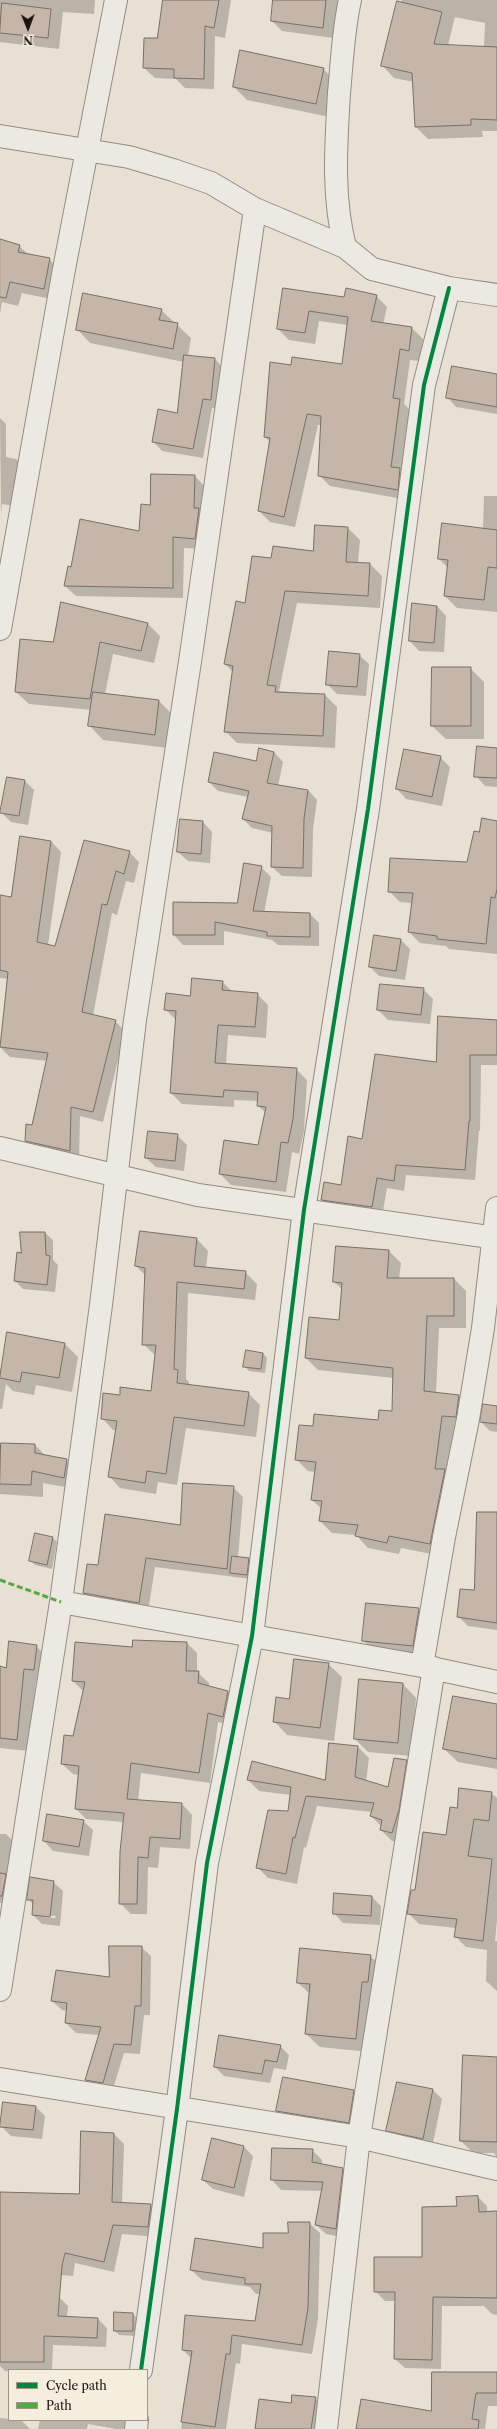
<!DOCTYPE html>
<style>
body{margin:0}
#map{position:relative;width:497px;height:2429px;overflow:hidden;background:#e8e0d3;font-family:"Libre Caslon Text",serif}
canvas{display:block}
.legend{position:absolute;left:8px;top:2369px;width:140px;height:52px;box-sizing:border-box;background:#f5eddd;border:1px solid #9f968a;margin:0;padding:5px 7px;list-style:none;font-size:12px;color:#1e140d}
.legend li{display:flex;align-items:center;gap:8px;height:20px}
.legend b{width:20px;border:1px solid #9f968a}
.north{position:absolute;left:8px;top:8px;width:40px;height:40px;-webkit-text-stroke:3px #f5eddd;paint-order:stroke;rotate:179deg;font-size:11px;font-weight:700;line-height:16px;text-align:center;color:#1e140d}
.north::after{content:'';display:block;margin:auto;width:14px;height:18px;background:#1e140d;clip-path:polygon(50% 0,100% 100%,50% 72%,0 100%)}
</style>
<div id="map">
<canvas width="497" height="2429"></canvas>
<ul class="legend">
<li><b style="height:5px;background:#00873e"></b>Cycle path</li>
<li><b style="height:5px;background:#52a841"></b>Path</li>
</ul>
<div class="north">N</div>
</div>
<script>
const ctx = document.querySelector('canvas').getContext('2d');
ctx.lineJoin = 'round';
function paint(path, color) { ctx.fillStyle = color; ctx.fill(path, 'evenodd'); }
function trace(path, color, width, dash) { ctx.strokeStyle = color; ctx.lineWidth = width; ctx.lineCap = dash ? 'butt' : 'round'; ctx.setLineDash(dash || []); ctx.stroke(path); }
const shadow = new Path2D(`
 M0,0H95L94,14L63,12L59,49L0,42Z
 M164,0H231L225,38L215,36L214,89L185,88L176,79L155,78L144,68L158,39Z
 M274,0H338L333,38L282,31L272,21Z
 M402,0H497V131H482L483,137L428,139L416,127L414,82L394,78L382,65ZM455,17L485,23L484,47L448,45Z
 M323,69L337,82L330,117L247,100L234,87Z
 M0,240L19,246L29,255L49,259L62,272L56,300L22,293L18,306L2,302L0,314Z
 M284,289L345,298L376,296L387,307L383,324L412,328L423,339L420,361L410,360L404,404L411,411L408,500L330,486L319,475L322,425H318L295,527L270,522L259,511L270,442L265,437L292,366H342L348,325L319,321L315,344L289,340L278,329Z
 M161,310L191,338L188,356L215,359L224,369L220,409L212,408L203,458L162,451L153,441L178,414L184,362L90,343L77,329Z
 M497,375V414L456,407L447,397Z
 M0,418L6,424V457L16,459L26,468L20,507L2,504L1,514Z
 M195,476L205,487L206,549L184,548L183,598L76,596L65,586L72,568L140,532L151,506Z
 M484,496H497V612L457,608L445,596L448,568L439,559L483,529Z
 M316,526L348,528L360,540L358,563L370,564L382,576L380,608L297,603L279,691L325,695L337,707L335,748L237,743L225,731L233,672L225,664L246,604L272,559L314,552Z
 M437,606L446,616L444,652L419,651L410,641Z
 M148,624L160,636L154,663L113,654L105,694L159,701L173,715L168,748L103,740L90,726L92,710L29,704L16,692L53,643Z
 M359,655L369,664L366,696L337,694L327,684Z
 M470,668L484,682V739H446L432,726Z
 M497,749V787L485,786L476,776Z
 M274,752L283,762L278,786L308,790L317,800L313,829L312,877L282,876L272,867L273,833L252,828L243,819L248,797L218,791L209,782L257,762Z
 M440,757L450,767L442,806L406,799L397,789Z
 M8,778L25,781L34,790L28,825L11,822L1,812Z
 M203,822L212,832L210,863L188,861L178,852Z
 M497,822V954L449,949L446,946L420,943L409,932L413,903L400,902L389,891L468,863L480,833Z
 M51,841L61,852L48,945L56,947L129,852L139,862L134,883L126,881L117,915L112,913L93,1016L115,1021L125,1031L103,1122L80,1116L79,1160L37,1151L26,1141L32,1126L48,1061L10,1057L0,1047L9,979L0,978V896L12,898Z
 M261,867L271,877L264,913L310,914L319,923V946L278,945L272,940L224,931V945H183L174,935L238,904Z
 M401,940L410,949L405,980L379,976L370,967Z
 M222,982L233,992L257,994L268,1005L266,1038L228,1035L226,1064L296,1069L307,1080L304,1131L299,1154L292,1152L286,1192L231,1185L220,1174L259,1146L266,1113L258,1106L259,1101L234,1100V1107L182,1104L171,1093L176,1020L165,1009Z
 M423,989L433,999L430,1024L388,1020L378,1010Z
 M497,1021V1065H481L480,1131H479L475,1180L406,1175L404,1191L387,1188L382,1217L333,1210L322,1200L341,1186L363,1140L437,1064Z
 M177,1135L187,1145L184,1171L156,1167L146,1158Z
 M21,1233H45L53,1240V1260L58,1265L55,1292L23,1289L15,1281L22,1254Z
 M197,1239L208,1251L206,1268L245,1272L257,1284L255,1300L188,1293L186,1379L189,1382V1386L248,1393L260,1405L256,1437L186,1428L177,1485L158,1482L156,1494L120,1488L109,1476L116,1430H113L102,1418L121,1396L152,1392L156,1356L143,1344L146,1276L136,1266Z
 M389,1251L401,1263L399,1279H454L466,1291V1328H439L436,1394L459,1396L471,1408L467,1429L454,1427L442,1556L401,1548L399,1554L368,1548L356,1535L332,1533L320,1521L322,1509L312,1500L316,1472L308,1471L296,1459L314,1427L378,1422L393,1412L394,1378L318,1370L306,1358L340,1322L343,1290L334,1282Z
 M65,1344L78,1357L72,1392L36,1385L34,1395L13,1391L6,1384L2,1409H0V1369Z
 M263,1353L267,1358L265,1373L249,1371L244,1366Z
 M497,1407V1432L490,1431L481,1422Z
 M0,1444L35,1445L46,1456L66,1460L78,1472L76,1489L43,1483V1497L0,1494Z
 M233,1487L243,1497L238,1558L248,1559L253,1564L251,1579L155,1567L148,1612L93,1602L84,1593L99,1566L181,1526Z
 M497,1528V1630L468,1626L458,1616L475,1591Z
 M53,1538L57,1542L52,1569L35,1565L30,1560Z
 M419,1609L432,1623L426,1659L377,1654L363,1640Z
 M187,1643L197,1653V1672L209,1683V1687L228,1692L238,1702L233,1726L218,1722L210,1783L141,1773L138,1801L182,1804L192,1815L190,1849L160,1847L158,1868L148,1867L147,1914H131L120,1903L124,1822L86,1819L76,1809L79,1775L73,1774L62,1764L73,1737L83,1691L73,1681L133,1648Z
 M36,1646L48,1658L46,1682L36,1681L28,1751L0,1748V1667L7,1669Z
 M328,1664L342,1677L334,1741L287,1735L274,1721Z
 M403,1684L416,1698L411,1756L368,1752L355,1739Z
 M497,1705V1769L458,1762L444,1749Z
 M358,1747L369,1758L366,1782L389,1789L406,1761L417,1772L402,1843L392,1841L381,1830L382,1827L371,1816L372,1812L317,1806L306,1848L304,1847L297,1884L268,1878L257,1867L289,1812L291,1795L259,1791L248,1780L326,1782Z
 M491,1793L497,1798V1920L495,1941H497V1991L486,1981L487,1950L466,1947L455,1936L456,1928L419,1924L408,1913L416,1891L447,1836L458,1809Z
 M83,1821L93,1830L89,1856L53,1851L44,1841Z
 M0,1834H6L14,1842L10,1904L0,1903Z
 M53,1882L63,1891L60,1926L42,1924L33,1915L34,1905L28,1899ZM42,1915L56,1916L55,1918L42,1917Z
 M372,1897L381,1906L380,1925L343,1923L334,1913Z
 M141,1947L151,1956L150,2015H144L140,2054L124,2053L112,2092L96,2089L86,2080L99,2035L76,2033L66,2023L67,2011L62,2010L52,2001L110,1978Z
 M370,1956L384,1969L369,2052L320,2047L306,2034L310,1994L298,1983Z
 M280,2046L289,2055L286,2070L274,2068L270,2083L224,2076L215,2067Z
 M497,2058V2158L494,2153H473L461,2141Z
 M397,2083L433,2090L442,2099L432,2148L397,2140L388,2130Z
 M353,2091L367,2105L362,2136L291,2124L277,2111Z
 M35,2106L45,2116L42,2139L11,2136L1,2126Z
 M114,2134L124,2144L122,2203L151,2205L161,2215L158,2237L122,2234L114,2272L75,2263L73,2276L0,2270V2193L80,2195Z
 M213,2140L244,2147L253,2156L244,2197L213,2189L203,2180Z
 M312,2150L322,2160V2165L342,2168L352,2178L345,2238L326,2234L316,2225L322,2191L281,2190L272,2180Z
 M478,2197L487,2206V2212H497V2315L492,2314L484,2306H442L441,2369L405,2368L395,2359L396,2301H385L375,2291L423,2258Z
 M309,2223L320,2233L318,2319L312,2354L242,2344L240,2364L236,2363L226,2429H181L192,2359L183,2350L256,2322L260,2294H256L250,2287L202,2280L191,2270L264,2249Z
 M0,2295L59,2297L68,2306L67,2318L98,2319L107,2328L106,2347L53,2345L52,2370L5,2371L0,2366Z
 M133,2314L138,2319L137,2336L119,2335L115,2331Z
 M497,2373V2406H488L485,2429H416L432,2413Z
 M315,2398L329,2412L327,2429H256L292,2404Z
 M0,2418L21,2420L30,2429H0Z
 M40,2420H132L131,2429H116L88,2424L87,2429H38Z`);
const building = new Path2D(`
 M163,0H219L214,28L205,26L204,79L174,78V69L143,68L144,38H157Z
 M273,0H326L323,28L271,21Z
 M397,1L442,12L434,44L497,47V120L471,119V125L415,127L412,73L381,66Z
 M2,3L51,9L48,38L0,33Z
 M240,50L324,68L316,104L233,87Z
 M0,239L20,245L18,252L50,258L44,289L10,282L6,298L0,297Z
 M283,288L344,297L346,288L377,295L371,321L412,327L409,351L400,349L393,398L400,399L391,467L400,468L398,490L318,476L321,416L307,414L284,517L258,511L270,438L264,437L270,362L291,365L292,357L342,364L348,317L309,311L305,333L277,329Z
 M83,293L162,309L159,320L178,323L173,349L76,330Z
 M184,355L215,358L211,400L203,399L193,449L152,442L158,409L177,413Z
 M452,366L497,374V407L446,398Z
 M151,474L195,475L194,508H199L195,539L173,537V588L64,586L68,566L71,567L80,519L139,531L141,504L150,505Z
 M442,523L497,530V568L488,567L484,600L444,596L448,560L438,559Z
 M315,525L348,527L346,562L370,563L368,596L285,591L267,685L276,686L275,692L325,694L323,736L224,732L233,666L224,664L236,601L245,603L252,556L271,558L273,546L313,551Z
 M61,602L148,623L141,651L100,642L90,699L15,692L20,639L53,642Z
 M412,603L437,606L434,643L409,641Z
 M329,651L360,654L357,687L326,685Z
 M432,667H471V726H431Z
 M93,692L159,700L155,735L88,726Z
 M477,746L497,748V778L474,777Z
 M259,748L274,752L267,783L308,790L304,819L303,868L271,867L272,826L242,819L249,791L208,782L214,752L256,761Z
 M404,749L441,756L432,797L396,789Z
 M7,777L25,780L19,816L0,813Z
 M482,818L497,821V889L495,898L491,897L486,944L437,939V936L408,932L413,893L388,892L390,858L467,862L474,831L479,832Z
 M180,819L203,821L201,854L177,852Z
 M20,836L51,841L37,942L55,946L84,840L130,851L124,874L116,871L107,905L102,904L82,1012L116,1020L93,1112L71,1107L70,1151L25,1141L26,1124L32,1125L48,1053L0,1047L8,972L0,970V895L11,897Z
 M244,863L262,866L253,911L310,913V937L267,936V932L215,922V935H173V902L237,903Z
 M374,935L401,939L396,971L369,967Z
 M192,978L223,981L222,990L258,993L255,1027L218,1025L215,1063L297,1068L293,1119L288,1143L281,1142L276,1182L219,1174L224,1140L258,1145L266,1107L257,1106L258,1092L224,1090L223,1097L170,1093L176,1011L164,1010L166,993L190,996Z
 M380,984L424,988L421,1015L377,1010Z
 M438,1016L497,1020V1055H470V1121H469L465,1170L396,1165L394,1181L377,1178L372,1207L321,1200L324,1182L341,1185L348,1136L362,1139L375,1054L436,1062Z
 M148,1131L178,1134L175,1161L145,1158Z
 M140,1231L197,1238L194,1266L246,1271L244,1289L177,1282L174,1369L178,1370L177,1383L249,1392L244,1426L174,1417L166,1474L147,1471L145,1483L108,1477L117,1421L101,1419L103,1393L120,1395V1387L151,1391L156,1345H142L145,1268L135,1266Z
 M20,1232H45L46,1255L50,1256L47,1285L14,1281L17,1252L21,1253Z
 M336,1246L389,1250L387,1278H454V1316H427L424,1391L459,1395L456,1417L442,1416L435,1469H445L430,1544L389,1536L387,1543L355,1536L358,1525L319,1521L322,1501L311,1500L316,1462L295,1460L299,1425L313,1426L314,1414L378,1420L379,1410L392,1411L393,1368L305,1358L309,1317L339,1320L342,1283L333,1282Z
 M7,1332L65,1343L59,1378L22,1372L20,1382L0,1378Z
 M246,1350L263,1353L261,1369L243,1367Z
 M483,1404L497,1406V1424L480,1422Z
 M1,1443L35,1444V1453L67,1459L64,1478L32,1471L31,1485L0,1484Z
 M183,1483L234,1486L227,1569L146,1558L139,1603L83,1593L87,1564L98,1565L105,1514L180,1525Z
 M477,1512H497V1623L457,1617L460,1589L474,1590Z
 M35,1533L53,1537L47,1565L29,1561Z
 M232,1556L249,1558L247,1575L230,1573Z
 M366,1603L419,1608L413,1646L362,1641Z
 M133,1640L187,1642L186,1671H199L198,1683L228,1691L223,1717L208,1713L199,1773L131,1763L127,1799L182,1803L180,1839L150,1837L148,1858L138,1857L137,1904H119L120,1852L124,1813L75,1809L79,1766L61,1764L64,1735L73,1736L85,1682L72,1681L75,1642L132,1647Z
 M9,1641L37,1645L34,1670L24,1669L17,1740L0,1738V1666L6,1668Z
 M294,1659L329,1663L320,1728L273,1722L276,1697L289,1699Z
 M359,1679L403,1683L398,1743L354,1739Z
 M453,1696L497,1704V1759L443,1749Z
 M329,1743L358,1746L355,1777L388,1787L394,1758L407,1760L399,1810L392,1833L380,1830L382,1820L370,1816L374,1803L306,1796L295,1838L293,1837L286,1874L256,1868L268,1810L288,1811L291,1787L247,1780L252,1761L325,1780Z
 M459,1788L492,1792L489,1821L474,1819L468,1856L492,1859L483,1941L454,1937L457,1919L407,1914L411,1890H415L423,1832L446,1835L450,1807L457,1808Z
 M47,1814L84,1820L79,1847L43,1841Z
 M0,1873L6,1874L2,1896H0Z
 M30,1877L54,1881L50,1917L32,1915L33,1900H27Z
 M334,1893L372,1896L371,1916L333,1914Z
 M109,1946H142L141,2006H135L131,2045L114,2044L103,2083L85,2080L101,2027L65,2023L67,2003L51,2001L56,1970L109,1977Z
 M300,1948L371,1955L368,1982H362L356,2039L305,2034L310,1984L297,1983Z
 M219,2035L281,2045L277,2062L265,2060L262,2074L214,2067Z
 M463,2055L497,2057V2142L460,2141Z
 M283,2077L354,2090L349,2123L276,2111Z
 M397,2082L433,2089L423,2139L386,2131Z
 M3,2102L36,2106L33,2130L0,2127Z
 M81,2131L114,2133L112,2202L151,2204L148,2227L113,2225L104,2262L65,2253L62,2266L58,2316L98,2318L97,2338L44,2336V2362H0V2192L79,2194Z
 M212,2138L244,2146L234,2188L202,2180Z
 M272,2148L313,2149L312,2162L343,2168L336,2229L315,2225L323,2182L271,2180Z
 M478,2196L479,2212L497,2211V2298L433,2297L432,2360L394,2359L395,2292H374V2257H422V2207L457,2206L456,2197Z
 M288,2222H310L308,2308L302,2345L232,2335L230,2354H226L215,2427L181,2422L192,2351L182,2350L185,2315L255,2321L261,2284H245V2278L190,2270L195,2238L263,2248V2233H288Z
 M114,2312L133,2313V2331H114Z
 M432,2372H497V2393H476L472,2419L479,2420L478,2429H356L361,2399L431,2411Z
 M292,2395L316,2397L311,2429H255L259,2399L291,2403Z`);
const street = new Path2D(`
 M0,136L129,157L173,170L211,183L255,209L345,247L372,269L449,288L497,295
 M345,247C332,196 336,145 339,93C342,62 343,31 350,0
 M0,629L64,269L116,0
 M0,1148L198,1195L497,1238
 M61,1602L422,1666L497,1682
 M422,1666L444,1537L468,1419L483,1328L497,1208
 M0,1990L61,1602L101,1305L135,1020L191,655L255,209
 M0,2079L359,2137L497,2169
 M141,2370L177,2109L207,1863L252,1636L304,1210L368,809L424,385L449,288
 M136,2429L137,2420
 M326,2429L359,2137L434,1668`);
const quiet = new Path2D(`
 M0,1580L61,1602`);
const cycleway = new Path2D(`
 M141,2370L177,2109L207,1863L252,1636L304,1210L368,809L424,385L449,288`);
paint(shadow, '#0003');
paint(building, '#c6b5a9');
trace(building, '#767069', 1);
trace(street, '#928c84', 24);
trace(street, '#ece8e2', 22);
trace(quiet, '#52a841', 3, [6, 3]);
trace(cycleway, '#00873e', 4);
</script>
